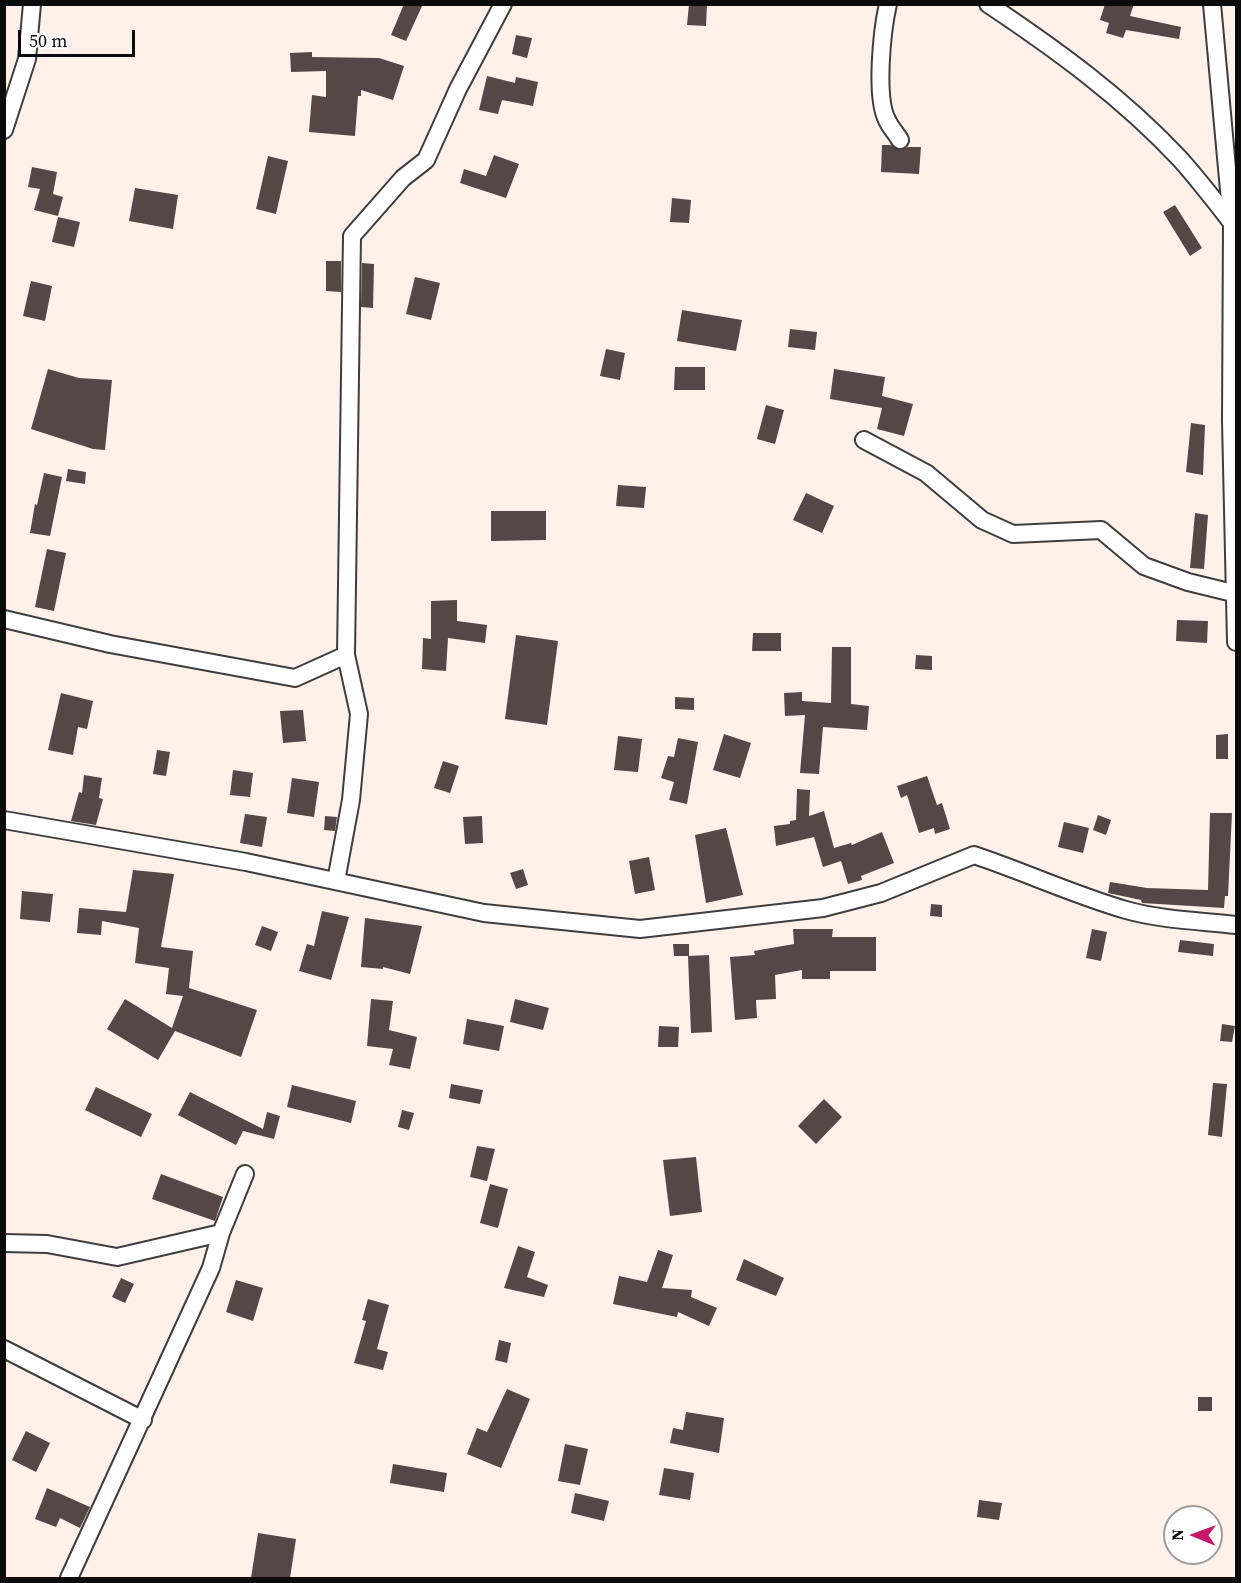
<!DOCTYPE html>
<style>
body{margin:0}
#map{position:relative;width:1241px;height:1583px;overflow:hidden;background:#fff1e9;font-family:"Source Serif 4",serif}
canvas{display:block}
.frame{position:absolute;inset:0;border:6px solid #0b0b0b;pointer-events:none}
.north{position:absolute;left:1163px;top:1505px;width:60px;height:60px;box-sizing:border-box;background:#fff;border:2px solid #9d9d9d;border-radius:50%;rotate:271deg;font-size:16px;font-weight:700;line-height:24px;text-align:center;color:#0b0b0b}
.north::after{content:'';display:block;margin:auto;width:21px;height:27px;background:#c7176b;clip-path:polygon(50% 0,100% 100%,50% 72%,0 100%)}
.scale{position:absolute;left:18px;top:30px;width:117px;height:27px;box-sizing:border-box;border:3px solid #0b0b0b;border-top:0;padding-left:8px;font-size:18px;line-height:21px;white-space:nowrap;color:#0b0b0b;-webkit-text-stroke:4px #fff;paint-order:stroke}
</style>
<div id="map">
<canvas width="1241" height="1583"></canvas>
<div class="frame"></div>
<div class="north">N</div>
<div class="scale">50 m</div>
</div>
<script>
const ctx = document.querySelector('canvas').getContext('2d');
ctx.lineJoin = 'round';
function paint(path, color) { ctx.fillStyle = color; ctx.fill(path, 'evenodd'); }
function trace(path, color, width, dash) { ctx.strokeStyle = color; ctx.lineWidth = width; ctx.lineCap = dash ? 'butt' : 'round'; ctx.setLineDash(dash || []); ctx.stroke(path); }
const building = new Path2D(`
 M404,4H423L406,41L391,35Z
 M689,4H707L706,26L687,25Z
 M1105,4H1134L1130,16L1181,27L1179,39L1126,30L1123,38L1106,33L1109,23L1100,20Z
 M516,35L532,38L527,58L512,54Z
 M312,52V57L379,58L404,66L393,100L361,90V96H358L355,136L309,132L312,95L326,97V71L291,72L290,53Z
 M487,76L515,83L516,77L538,82L533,106L502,100L498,114L479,110Z
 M882,145H891L900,150L908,147H921L919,174L881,172Z
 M494,155L519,164L506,198L460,183L464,169L486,176Z
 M268,156L288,161L276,214L256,209Z
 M32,167L57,172L53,194L63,197L58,216L34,210L40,189L28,187Z
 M135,188L178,195L173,229L129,221Z
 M672,198L691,200L689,223L670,222Z
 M1175,205L1202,248L1190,256L1163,212Z
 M58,217L80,222L74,247L52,242Z
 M326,261H341V292L326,291Z
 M362,263L374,264L373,308L361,307Z
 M415,277L440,283L431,320L406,314Z
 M31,281L52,286L45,321L23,316Z
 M682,310L742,320L736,351L677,341Z
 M790,329L817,332L815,350L788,347Z
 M606,349L625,353L620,380L600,376Z
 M675,367H705V390H674Z
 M48,369L79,378L112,380L105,450L93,449L31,429Z
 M834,369L885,377L882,396L913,404L904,436L877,429L882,408L830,399Z
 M766,405L784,410L775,444L757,439Z
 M1191,423L1205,425L1203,475L1186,472Z
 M68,469L86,472L85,484L66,481Z
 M44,473L62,477L50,536L30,533L35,504L37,505Z
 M618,485L646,487L644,508L616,506Z
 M806,493L834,506L822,533L793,520Z
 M491,511H546V540L491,541Z
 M1195,513L1208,515L1204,569L1190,568Z
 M47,549L66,553L54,611L35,607Z
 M457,600V621L487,625L485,643L448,638L446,671L422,669L423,638L431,639V601Z
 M1177,620L1208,621L1207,643L1176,641Z
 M753,633H781V651H752Z
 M516,635L558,641L547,725L505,719Z
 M832,647H851V704L869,706L867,730L823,727L819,774L800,773L805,715L785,716L784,693L802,692V701L831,703Z
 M916,655L932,656V670L915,669Z
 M61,693L93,701L87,729L78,727L73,755L48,750Z
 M675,697L694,698V710L675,709Z
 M303,710L306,741L283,743L280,711Z
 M724,734L751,743L740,778L713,770Z
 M1228,734V759H1216V735Z
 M618,736L642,739L638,772L614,770Z
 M678,738L698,742L687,804L669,800L674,782L661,778L668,756L674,757Z
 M157,750L170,752L166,776L153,774Z
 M443,761L459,766L450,793L434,788Z
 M233,770L253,773L250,797L230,795Z
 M84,775L102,778L99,798L103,799L96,825L71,821L79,792L82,793Z
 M927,776L937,805L942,803L950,829L935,834L934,828L919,833L907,795L901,798L897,786Z
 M292,778L319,782L314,817L287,813Z
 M797,789L810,790L809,816L824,811L834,848L851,843L852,845L882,832L894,863L861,876L862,880L848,884L841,861L823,867L814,837L776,846L774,826L790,824V821L796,820Z
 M1210,813H1232L1228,896H1225L1224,908L1142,903L1141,900L1108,893L1110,882L1147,888L1208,890Z
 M245,814L267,817L262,847L240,843Z
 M1098,815L1111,820L1106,835L1093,830Z
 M325,816L337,817L335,831L324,830Z
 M482,816L483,843L465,844L463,817Z
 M1064,822L1089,828L1083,853L1058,847Z
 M726,828L743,895L706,903L695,835Z
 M649,857L655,890L635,894L629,861Z
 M523,869L528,885L516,889L510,873Z
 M133,870L174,874L161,947L193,951L189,988L257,1010L241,1057L175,1031L158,1060L107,1029L125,999L172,1028L183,996L166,994L169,968L135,963L139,928L102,921L101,935L77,933L79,908L126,912Z
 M22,891L53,894L50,922L20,919Z
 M931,904L942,905V917L930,916Z
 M322,911L349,917L331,980L299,971L307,944L314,946Z
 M365,918L422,926L410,974L383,967V969L361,967Z
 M262,926L278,932L271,951L255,945Z
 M793,929H833L832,937H876V971H830V979H802V970L775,975L776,999L756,1000L757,1018L735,1020L730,957L755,955L754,951L794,944Z
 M1092,929L1107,932L1101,961L1086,958Z
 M1180,940L1214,944L1213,956L1178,952Z
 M673,944H689V956H674Z
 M709,955L712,1032L691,1033L688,956Z
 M371,999L393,1001L389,1030L417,1037L410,1069L389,1065L393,1049L367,1046Z
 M515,999L549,1008L543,1030L510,1022Z
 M467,1019L504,1026L499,1051L463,1044Z
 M1222,1024L1235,1026L1232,1042L1220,1041Z
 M659,1026L679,1027L678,1047H658Z
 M1213,1083L1227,1084L1222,1137L1208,1135Z
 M451,1084L483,1090L480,1104L449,1098Z
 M292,1085L356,1101L351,1123L287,1107Z
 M96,1087L152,1114L141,1137L85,1110Z
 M190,1092L263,1129L267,1112L280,1116L274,1139L243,1131L236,1145L178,1115Z
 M824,1099L842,1117L816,1144L798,1126Z
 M402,1110L414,1113L409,1130L398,1127Z
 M477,1146L495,1149L487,1181L470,1177Z
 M696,1157L702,1212L670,1216L663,1160Z
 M161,1174L223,1197L215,1221L152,1199Z
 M490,1184L508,1189L498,1228L480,1223Z
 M518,1246L535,1252L527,1277L548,1285L544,1297L504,1288Z
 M658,1250L673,1255L662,1288L692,1290L691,1297L717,1308L709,1326L678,1312L677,1317L613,1304L619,1276L647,1282Z
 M744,1259L784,1278L776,1296L736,1280Z
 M121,1278L134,1284L125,1303L112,1297Z
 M236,1280L263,1288L253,1321L226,1312Z
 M368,1299L389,1305L377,1349L388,1352L383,1370L354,1363L366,1321L362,1320Z
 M499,1340L511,1343L507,1363L495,1360Z
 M507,1389L530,1399L501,1468L467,1454L477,1428L487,1432Z
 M1198,1397H1212V1411H1198Z
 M686,1412L724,1418L719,1453L670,1443L673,1428L683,1430Z
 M26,1431L50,1443L36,1472L12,1460Z
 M565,1444L588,1449L580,1485L558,1481Z
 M393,1464L447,1473L444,1492L390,1483Z
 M664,1468L694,1473L690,1500L659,1495Z
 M47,1488L90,1507L80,1528L60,1518L56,1527L35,1519Z
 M575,1493L609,1501L604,1521L571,1513Z
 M979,1500L1002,1503L999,1520L977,1517Z
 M258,1533L296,1539L290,1578H251Z`);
const minor = new Path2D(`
 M888,4C882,30 875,97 887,120C890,127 896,133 900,140
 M988,4C1057,50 1123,98 1180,159C1198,179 1215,201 1232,223
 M1212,4L1232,223L1231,421L1236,642
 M4,130L27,59L32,4
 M864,440L926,473L982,520L1013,534L1101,530L1144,566L1188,582L1233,593
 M4,619L110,644L295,678L346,655
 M4,820L246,862L484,913L640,929L823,908L881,893L974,855C1025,872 1074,895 1126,910C1161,920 1201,921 1236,925
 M336,881L351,800L359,714L346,655L352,236L403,178L426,160L458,89L503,4
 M4,1243L47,1244L117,1257L221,1233
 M4,1349L143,1420
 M69,1578L211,1268L221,1233L245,1174`);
paint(building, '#554647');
trace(minor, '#3e3e3e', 20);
trace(minor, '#fff', 16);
</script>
